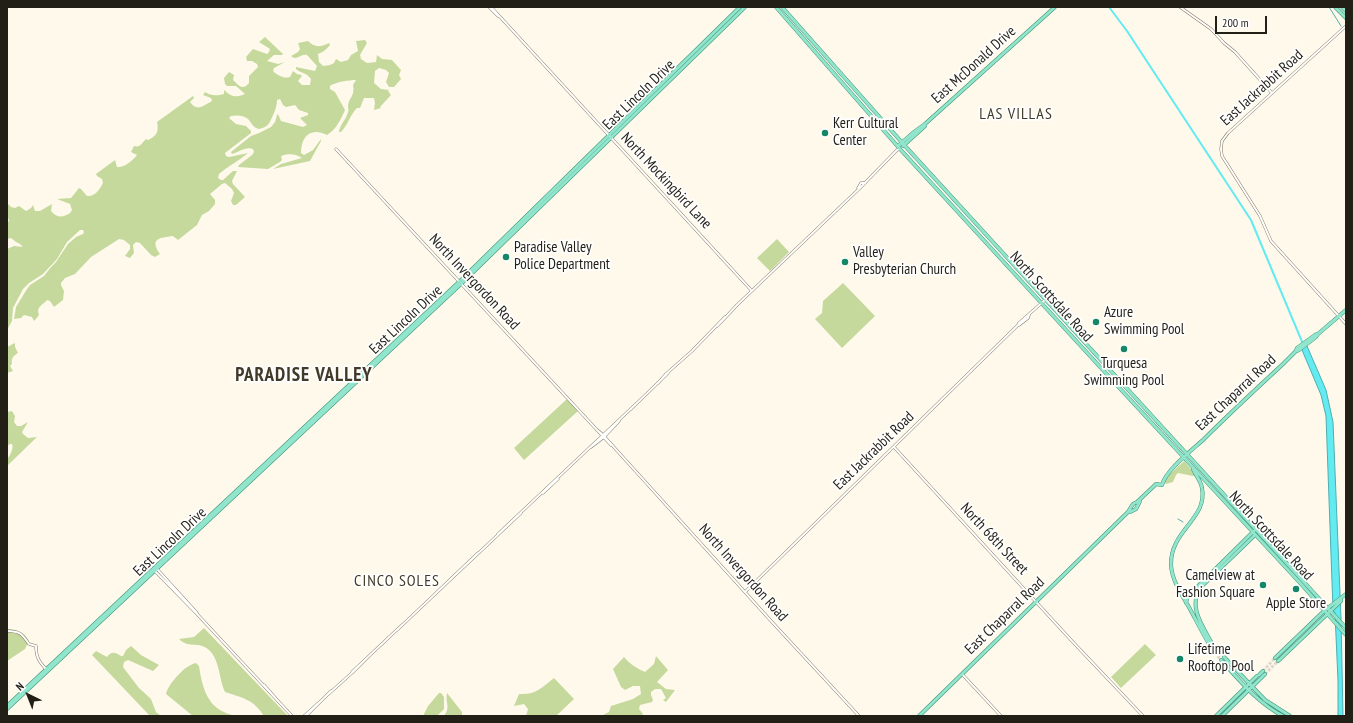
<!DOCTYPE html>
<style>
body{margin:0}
#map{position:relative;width:1353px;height:723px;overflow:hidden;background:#fff9eb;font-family:"PT Sans Narrow",sans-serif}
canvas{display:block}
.frame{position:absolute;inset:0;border:8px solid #221f16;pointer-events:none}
.north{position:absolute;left:8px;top:675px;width:40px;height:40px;-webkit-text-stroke:3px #fff;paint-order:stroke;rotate:317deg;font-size:11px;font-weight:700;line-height:16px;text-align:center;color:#221f16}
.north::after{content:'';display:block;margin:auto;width:14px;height:18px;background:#221f16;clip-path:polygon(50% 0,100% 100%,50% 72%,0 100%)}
.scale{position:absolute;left:1215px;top:16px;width:52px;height:18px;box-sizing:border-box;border:2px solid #221f16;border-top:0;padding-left:5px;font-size:12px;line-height:14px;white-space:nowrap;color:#221f16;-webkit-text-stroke:3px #fff;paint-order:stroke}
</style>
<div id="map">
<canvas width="1353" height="723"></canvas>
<div class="frame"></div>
<div class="north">N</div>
<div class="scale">200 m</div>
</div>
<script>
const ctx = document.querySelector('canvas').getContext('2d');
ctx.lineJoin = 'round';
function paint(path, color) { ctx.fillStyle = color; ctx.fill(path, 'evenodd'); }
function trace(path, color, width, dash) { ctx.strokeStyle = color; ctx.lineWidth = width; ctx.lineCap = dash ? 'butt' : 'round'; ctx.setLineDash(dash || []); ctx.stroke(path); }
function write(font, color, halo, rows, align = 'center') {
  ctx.font = font + ' "PT Sans Narrow",sans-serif'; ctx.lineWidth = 3.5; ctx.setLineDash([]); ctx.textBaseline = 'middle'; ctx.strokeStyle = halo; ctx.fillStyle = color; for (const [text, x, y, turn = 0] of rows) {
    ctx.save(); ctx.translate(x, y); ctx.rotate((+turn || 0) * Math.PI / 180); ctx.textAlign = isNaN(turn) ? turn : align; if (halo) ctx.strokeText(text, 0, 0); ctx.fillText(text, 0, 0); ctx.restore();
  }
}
const green = new Path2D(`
 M265,37L283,54L282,55H274L267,61L278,64L285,62L274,68L273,71C277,75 284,79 290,77L293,71L297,74L301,75L302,76L298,81L302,85H310L311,79C305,71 301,74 296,69V67L315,71L317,66L307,55C302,54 299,58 294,58L291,56L298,52L300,49L298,43L308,41C315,48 321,47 329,43L330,45C326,50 323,52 318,54L319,62L323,66L330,65L334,63L336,59L341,62L348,60L351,55L358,51L356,41L365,40L367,43L360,55L361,59L367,63L376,62L377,55L382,59L392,60L401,70L399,75L401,79L394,87H389L386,82L389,73L386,70L379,68L375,71L374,83L381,89L389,90L388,91L391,95L380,107L381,108L374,110L375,103L374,98H364L360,108H357C350,115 348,125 341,132H339C340,124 346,120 348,112C349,111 348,108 348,106C349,97 355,97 353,85L356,80C350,80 335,82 330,86V89L335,92L345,110C341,119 336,130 327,135C311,127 301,136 301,153L304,155L313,150L321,139V141L310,161L273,169L281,164L302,158C297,154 288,153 281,156L282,160L280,162L268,169L238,167L239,165L252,155L254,152L253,149C246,146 239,152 232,154L231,152L251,136L259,133L271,127L275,122L277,115L278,114L281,121L303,127L307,125L300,118L308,115V113L299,110L295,105L286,107L283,105L280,99L277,100C277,105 276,108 274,113C270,121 270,127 259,129C252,127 252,123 248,119C244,115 236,115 231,116L229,118L236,124L246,126L251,131V133L225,153L226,156L229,157L248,153C239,161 228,166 219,174L218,178L221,180H223L233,171H237L232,181L233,184L245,197L236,205H233L231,201L234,193L232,189L225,183L222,184L210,194L215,200V204L209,211L202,215L197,225L178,240L173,236C160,238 149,238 160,254L155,257L151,255L140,243L136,242L133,245L134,253L130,258L125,256L130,249V245L124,240L119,239L91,257L75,274L65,278L61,283V285L64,291L63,300L54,307L50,301L47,300C42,306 36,306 39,315L35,320L34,321L32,317L24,315L21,318L14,319L16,307L27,289L30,285L44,276L51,267L56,262L68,244L76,237L83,234L84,232L83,230H80L67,242L57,259L43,274L29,283L23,289L13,308L12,321L7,330V249L14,246L23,247L20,244L16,242L11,238L7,239V223L9,221L7,214V203L11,207L15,208L19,206L26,211L31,208L33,205L35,211H40L52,204L51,211C57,218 63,218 70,213L72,210L70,204L57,199L71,198L79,188L81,189L87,196C95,197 100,189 103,183L102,179L97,176L96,174L115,160L117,167C124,168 132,161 137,155L131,152L134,146C140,148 142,143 146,139L148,140C157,136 159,131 157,122L193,96L194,98L190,102C197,112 203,106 212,101L211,98L203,95L205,92C211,96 217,96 224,94V90C231,97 236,98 245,94L236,86H227L225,84L224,78L229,72L234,75L233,80C238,84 240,89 246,86L249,83V76L258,67L257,64L252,61H247L246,57L253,49L267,54L269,52L270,49L259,42Z
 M777,239L789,252L770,271L757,258Z
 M843,283L875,316L842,348L815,319L822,313L823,301Z
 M15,343V347L18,353C13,356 11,358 12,364L10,366L13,371L7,373V357L8,353L7,351V347Z
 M567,399L578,411L524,460L514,448Z
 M12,411L15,416L14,422L17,426H21L28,422L22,432L23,434L28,438L37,437L7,466V459C10,456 14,448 12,444H10L7,446V412Z
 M1184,461L1196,475L1193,476L1178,473L1176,475L1173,482L1166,484L1164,482L1169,475Z
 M204,628L288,716H264C253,699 243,698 225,692C218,677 220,652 202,646C197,644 192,645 187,644C184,643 181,641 179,639L194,637Z
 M7,629C16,629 25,632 29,641L25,649L7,661Z
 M1145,644L1156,655L1121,688L1111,677Z
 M131,646L141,655L159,665L153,671L128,660L124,662L123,667L139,688L151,699L156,712L161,716H150L92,655L96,651L107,657C111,651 116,652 121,656H123L126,650Z
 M656,656L668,670L657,682L666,689L675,690L666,702L663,700L666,698L661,689H655L651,692V695L653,700L652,702L640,705L639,709L643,714L641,716H601L609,712L611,706L633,699L641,694L640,686H633L625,690L621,687L613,669L624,657C630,664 636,668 645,672L654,664Z
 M196,663L199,666C202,685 206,705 226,713C230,715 235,715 239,716H193L166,694C169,683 185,665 196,663Z
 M554,678L574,699L556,716H526L528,709L524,704L514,706L519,694C536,695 541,688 554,678Z
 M439,693H441L444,697V709L437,716H423L428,706Z
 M447,693L462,712V716H444C451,707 445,703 447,693Z`);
const water = new Path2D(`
 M1307,346L1326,390L1333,422L1341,618L1343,716H1338V681L1335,613L1333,610L1326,416L1321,395L1302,350Z`);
const stream = new Path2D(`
 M1329,7L1341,26
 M1178,519L1183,522`);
const canal = new Path2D(`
 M1109,7L1127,31L1251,220L1303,344`);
const majorTunnel = new Path2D(`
 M1214,647L1224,657
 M1212,649L1221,660
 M1263,671L1275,658
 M1265,674L1278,661`);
const minor = new Path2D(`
 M489,7L498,16
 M491,7L752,291
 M1180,7L1211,29L1224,43L1235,52L1272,93
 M1346,26L1228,133L1222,141L1221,149L1222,156L1260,216L1271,241L1346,324
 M336,149L611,445
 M858,188L861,183H864
 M1019,325L1028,318L1029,315
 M717,326L724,319L737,305L860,188L897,150L900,149
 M658,383L666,374L692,351L725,317
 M631,409L668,373
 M596,429L602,434L772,622L859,716
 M591,447L604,437L619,421
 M894,447L1071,640L1143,716
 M543,493L558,479
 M498,534L637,403
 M157,569L197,613
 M154,570L198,615L292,716
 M745,592L1018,325L1019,323L1045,300
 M435,594L478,553
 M397,630L521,513
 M7,631C20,631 22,634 29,644L36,646C36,657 39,662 47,670
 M381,645L389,637
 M352,672L402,625
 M962,674L1001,716
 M264,685L278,701
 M304,716L353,672L370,655
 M306,716L331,691`);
const major = new Path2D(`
 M776,7L900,149L1113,381L1302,585L1346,635
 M782,7L906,147L1346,628
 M1335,7L1346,18
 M1342,7L1346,11
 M898,146L914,132L925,124L1055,7
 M903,146L925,126V124
 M1296,351L1299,350L1316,337L1318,334L1346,310
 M1193,469C1196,476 1201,481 1202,488C1208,519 1170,530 1171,565C1172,581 1182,595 1190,609C1197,622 1204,636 1212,649
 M1130,512L1136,509L1140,501
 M1186,603L1187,598L1191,593L1254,531
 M1214,647C1204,628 1185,605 1203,585L1255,535
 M1224,657L1265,700L1290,716
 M1275,658L1324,611L1346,594
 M1221,660C1240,681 1258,703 1283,716
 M1278,661L1341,601V598
 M1259,675L1263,671
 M1261,678L1265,674
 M7,706L459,282L740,7
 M7,709L463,282L745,7
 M919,716L1128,512L1133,504L1137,502L1153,487L1156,484L1162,485C1166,470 1192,450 1203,440C1229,414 1256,389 1283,364L1296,351L1297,348L1315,335L1318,334
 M1216,716L1257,676
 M1222,716L1260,679`);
const markers = [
 [825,133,4,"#148767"],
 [506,257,4,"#148767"],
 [845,262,4,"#148767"],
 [1096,322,4,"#148767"],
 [1124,349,4,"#148767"],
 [1263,585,4,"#148767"],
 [1296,589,4,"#148767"],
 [1180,659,4,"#148767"]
];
const streetNames = [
 ["East McDonald Drive",974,65,-42],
 ["East Jackrabbit Road",1262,88,-42],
 ["East Lincoln Drive",639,95,-44],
 ["North Mockingbird Lane",666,181,47],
 ["North Invergordon Road",474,282,47],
 ["North Scottsdale Road",1051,297,48],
 ["East Lincoln Drive",406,320,-43],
 ["East Chaparral Road",1236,393,-43],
 ["East Jackrabbit Road",874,451,-44],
 ["North Scottsdale Road",1271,536,47],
 ["North 68th Street",994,539,47],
 ["East Lincoln Drive",170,542,-43],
 ["North Invergordon Road",743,573,48],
 ["East Chaparral Road",1005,616,-44]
];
const poiNames = [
 ["Kerr Cultural",833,124],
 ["Center",833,141],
 ["Paradise Valley",514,248],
 ["Police Department",514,265],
 ["Valley",853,253],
 ["Presbyterian Church",853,270],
 ["Azure",1104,313],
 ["Swimming Pool",1104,330],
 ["Turquesa",1124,364,"center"],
 ["Swimming Pool",1124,381,"center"],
 ["Camelview at",1255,576,"right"],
 ["Fashion Square",1255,593,"right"],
 ["Apple Store",1296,604,"center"],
 ["Lifetime",1188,650],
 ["Rooftop Pool",1188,667]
];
const neighbourhoodNames = [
 ["LAS VILLAS",1016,114],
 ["CINCO SOLES",397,581]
];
const districtNames = [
 ["PARADISE VALLEY",304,376]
];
paint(green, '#c5d99d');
paint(water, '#62ebf0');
trace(water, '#4faeaf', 1);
trace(stream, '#4faeaf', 1);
trace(canal, '#62ebf0', 2);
trace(majorTunnel, '#ded8cb', 3, [3, 1.5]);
trace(minor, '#7e7662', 3);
trace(major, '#3b9576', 4);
trace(minor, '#fff', 2);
trace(major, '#91e5cc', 3);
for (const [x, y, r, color] of markers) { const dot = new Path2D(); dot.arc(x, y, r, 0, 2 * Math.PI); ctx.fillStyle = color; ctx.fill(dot); trace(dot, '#fff', 1.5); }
write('15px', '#221f16', '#fff', streetNames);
write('15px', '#221f16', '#fff', poiNames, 'left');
ctx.letterSpacing = '1px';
write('16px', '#413a28', '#fff', neighbourhoodNames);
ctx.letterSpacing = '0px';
ctx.letterSpacing = '1px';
write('bold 19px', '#413a28', '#fff', districtNames);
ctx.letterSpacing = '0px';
</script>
